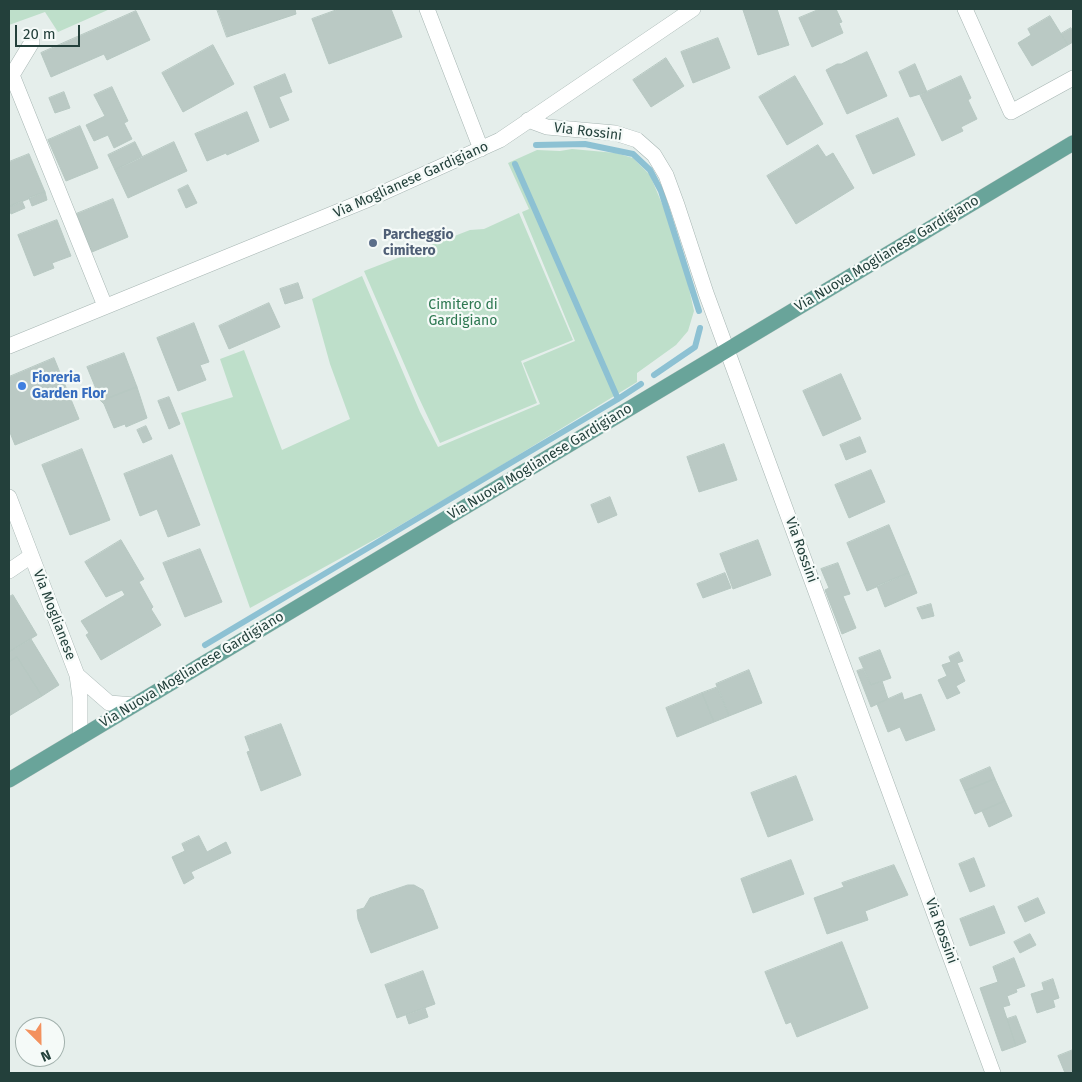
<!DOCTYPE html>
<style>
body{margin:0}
#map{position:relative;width:1082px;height:1082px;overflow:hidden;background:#e5eeeb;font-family:"Fira Sans",sans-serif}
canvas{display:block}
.frame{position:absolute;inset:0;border:10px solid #23403b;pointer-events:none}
.north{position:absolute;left:15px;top:1017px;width:50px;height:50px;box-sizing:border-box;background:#f5faf8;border:1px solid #a1b0ac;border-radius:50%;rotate:157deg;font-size:14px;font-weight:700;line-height:20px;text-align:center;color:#23403b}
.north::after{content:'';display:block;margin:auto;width:18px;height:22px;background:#f3915e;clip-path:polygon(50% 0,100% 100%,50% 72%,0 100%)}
.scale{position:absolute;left:15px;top:25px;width:65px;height:22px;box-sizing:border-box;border:2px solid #23403b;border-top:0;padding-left:6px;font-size:15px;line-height:18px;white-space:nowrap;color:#23403b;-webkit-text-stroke:4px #f5faf8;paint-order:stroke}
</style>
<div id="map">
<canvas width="1082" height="1082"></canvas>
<div class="frame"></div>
<div class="north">N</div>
<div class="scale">20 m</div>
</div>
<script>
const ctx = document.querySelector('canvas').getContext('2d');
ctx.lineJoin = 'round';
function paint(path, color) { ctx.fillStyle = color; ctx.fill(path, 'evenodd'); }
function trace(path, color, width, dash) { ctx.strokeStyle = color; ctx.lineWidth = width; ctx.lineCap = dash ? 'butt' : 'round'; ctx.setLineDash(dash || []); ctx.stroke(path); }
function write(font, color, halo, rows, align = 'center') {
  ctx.font = font + ' "Fira Sans",sans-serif'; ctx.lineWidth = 4.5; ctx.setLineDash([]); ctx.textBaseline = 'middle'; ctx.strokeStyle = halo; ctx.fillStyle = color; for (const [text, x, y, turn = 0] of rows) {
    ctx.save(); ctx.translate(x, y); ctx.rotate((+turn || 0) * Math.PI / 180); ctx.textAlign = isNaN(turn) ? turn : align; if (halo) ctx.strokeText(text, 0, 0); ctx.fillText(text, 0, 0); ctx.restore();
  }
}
const green = new Path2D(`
 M9,9H110L58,32L45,12L9,25Z
 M572,149L616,153L633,158L650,175L665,211L688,284L694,311L688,331L676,345L637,373V382L489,473L392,530L250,608L181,413L233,397L220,359L244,350L282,450L350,419L330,364L312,299L362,276L420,412L438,447L540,404L523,363L575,341L522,212L529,209L508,163L537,150L560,151Z
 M519,213L573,340L521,361L537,403L440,443L418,396L364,271L470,230L484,229Z`);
const stream = new Path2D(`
 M536,145L585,144L633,154L650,170L661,191L699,311
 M654,375L695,347L700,328
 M618,399L641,384
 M205,645L618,399L515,164`);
const building = new Path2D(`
 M217,9H295L296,14L227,37Z
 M339,9H391L402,37L329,64L312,19Z
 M746,9H777L789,45L758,55L743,10Z
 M820,9H836L842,22L839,23L843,33L812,47L799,18Z
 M136,11L150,40L107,60L104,54L51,77L41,53Z
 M1050,16L1068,45L1032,66L1018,43L1031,35L1028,29Z
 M1071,28L1073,32V42L1068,45L1061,34Z
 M718,38L730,68L693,83L681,52Z
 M213,45L234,84L183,112L162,73Z
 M867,52L887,96L847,114L826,70L837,64H841Z
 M666,58L684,86L651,107L633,80Z
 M915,64L927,92L910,97L899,72Z
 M285,74L292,92L279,97L289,120L270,128L254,87Z
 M795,76L823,124L787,145L759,97Z
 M961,76L971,98L968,100L977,119L961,127L963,131L942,141L920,95Z
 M112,87L128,121L124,123L132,139L114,148L108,135L94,141L86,125L105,116L94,95Z
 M64,92L70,108L55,113L49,98Z
 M247,112L259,141L227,155L226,153L207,161L195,134Z
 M898,118L915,155L873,174L856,136Z
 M80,126L98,168L66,181L48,140Z
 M135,142L142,156L115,170L108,155Z
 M174,142L187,171L128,198L115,170Z
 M818,145L826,157L833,153L854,188L796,224L767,176Z
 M29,154L45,192L9,207V162Z
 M188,185L197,203L186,208L178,190Z
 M45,192L47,200L32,206L29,198Z
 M113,199L128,237L92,252L76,214Z
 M22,201L25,208L11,214L9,207Z
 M57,220L71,256L52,263L54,268L34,276L18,235Z
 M298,283L303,298L285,304L280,289Z
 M269,303L280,327L229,349L219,326Z
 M194,323L209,362L200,365L206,380L178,391L157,338Z
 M124,353L137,387L101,401L87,367Z
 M54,358L79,419L15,445L9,430V377Z
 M841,374L861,419L823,436L803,391Z
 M137,387L147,418L126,427L125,424L114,428L104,404L101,401Z
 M169,397L180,424L169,429L158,401Z
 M146,426L152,439L143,443L137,430Z
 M860,437L866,452L846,460L840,445Z
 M724,444L737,480L699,492L687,457Z
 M82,449L110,520L70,535L42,465Z
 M172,455L200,525L168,537L157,509L140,516L124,474Z
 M871,470L885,502L849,518L835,485Z
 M610,497L617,515L598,523L591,505Z
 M889,525L909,573L867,591L847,543Z
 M121,540L144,579L139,582L153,607L151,609L161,625L101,660L86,635L89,633L81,621L125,595L122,590L106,597L85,562Z
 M758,540L771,575L733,589L720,554Z
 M200,549L222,602L185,617L163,563Z
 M838,563L850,594L843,596L856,628L842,634L825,590L829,588L821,569Z
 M725,573L731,588L703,598L697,584Z
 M909,573L917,593L885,607L877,586Z
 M13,595L37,635L9,652V597Z
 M931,604L934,616L922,619L917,608Z
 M31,639L59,685L42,696L17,657L9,662V652Z
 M880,650L891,678L871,685L859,658Z
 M959,652L963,661L957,663L965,681L956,686L960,693L947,699L938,680L947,676L942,665L951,662L949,657Z
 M17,657L42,696L9,716V662Z
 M863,669L871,685L882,681L888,699L871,707L857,671Z
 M749,670L762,703L729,716L716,684Z
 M718,687L729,716L714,722L702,693Z
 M702,693L714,722L677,737L666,708Z
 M902,693L904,700L921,694L935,730L906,741L900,727L888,732L877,704Z
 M281,724L301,775L261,791L247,752L250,751L245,737Z
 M990,767L995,779L965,791L960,780Z
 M796,776L813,820L768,837L751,793Z
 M995,779L1005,801L975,814L965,791Z
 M1005,801L1012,816L989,827L982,811Z
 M199,836L207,852L226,842L231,853L191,872L194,878L184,884L172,857L185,851L182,844Z
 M974,858L985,886L970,892L959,864Z
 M791,860L804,894L753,913L741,879Z
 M894,865L908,895L865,911L868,920L827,934L814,898L844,887L842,883Z
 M408,885H414L423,890L438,928L371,953L358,919L357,910L364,908L370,898Z
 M1038,898L1045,913L1025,922L1018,907Z
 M994,906L1005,933L970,946L960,919Z
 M1030,934L1036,945L1020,953L1014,942Z
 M842,942L868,1008L797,1037L791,1022L786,1024L765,972Z
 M1014,958L1025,986L1016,989L1017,992L1007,996L1010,1005L1003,1007L1016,1046L1002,1051L980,988L998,982L993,967Z
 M423,971L435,1004L397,1018L385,985Z
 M1053,979L1059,998L1053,1000L1055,1007L1037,1013L1031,994L1044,990L1042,983Z
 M425,1008L428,1017L409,1024L406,1015Z
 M1016,1016L1026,1042L1016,1046L1007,1019Z
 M1073,1050V1073H1065L1058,1056Z`);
const minor = new Path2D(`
 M427,9L481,149
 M965,9L1011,112L1073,78
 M32,42L12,75L105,306
 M528,120L547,127L615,133L637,140L654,155L666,175L677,205L706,293L993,1073
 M9,346L369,199L500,140L693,9
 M9,497L77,675L80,697V737
 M9,571L31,556
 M77,675L109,703L134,705`);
const major = new Path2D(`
 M9,780L1073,143`);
const markers = [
 [373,243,5,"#5c6f8a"],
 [22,386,5,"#3f7fe0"]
];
const streetNames = [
 ["Via Rossini",588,132,7],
 ["Via Moglianese Gardigiano",411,180,-24],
 ["Via Nuova Moglianese Gardigiano",887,254,-31],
 ["Via Nuova Moglianese Gardigiano",540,462,-31],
 ["Via Rossini",801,550,70],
 ["Via Moglianese",54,615,69],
 ["Via Nuova Moglianese Gardigiano",192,670,-31],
 ["Via Rossini",941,931,70]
];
const serviceNames = [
 ["Parcheggio",383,235],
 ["cimitero",383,251]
];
const parkNames = [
 ["Cimitero di",463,305],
 ["Gardigiano",463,321]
];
const shopNames = [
 ["Fioreria",32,378],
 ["Garden Flor",32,394]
];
paint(green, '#bedfca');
trace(stream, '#8dc1d3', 6);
paint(building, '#bac9c4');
trace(building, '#b7c8c2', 1);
trace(minor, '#a7b6b3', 16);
trace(major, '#c1cac8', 16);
trace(minor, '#fff', 15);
trace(major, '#69a49a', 15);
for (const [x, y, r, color] of markers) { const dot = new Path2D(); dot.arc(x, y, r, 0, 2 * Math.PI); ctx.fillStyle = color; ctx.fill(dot); trace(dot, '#f5faf8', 2); }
write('14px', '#23403b', '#f5faf8', streetNames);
write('bold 14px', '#4e5e75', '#f5faf8', serviceNames, 'left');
write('14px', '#2d7851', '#f5faf8', parkNames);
write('bold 14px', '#366cbe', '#f5faf8', shopNames, 'left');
</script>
